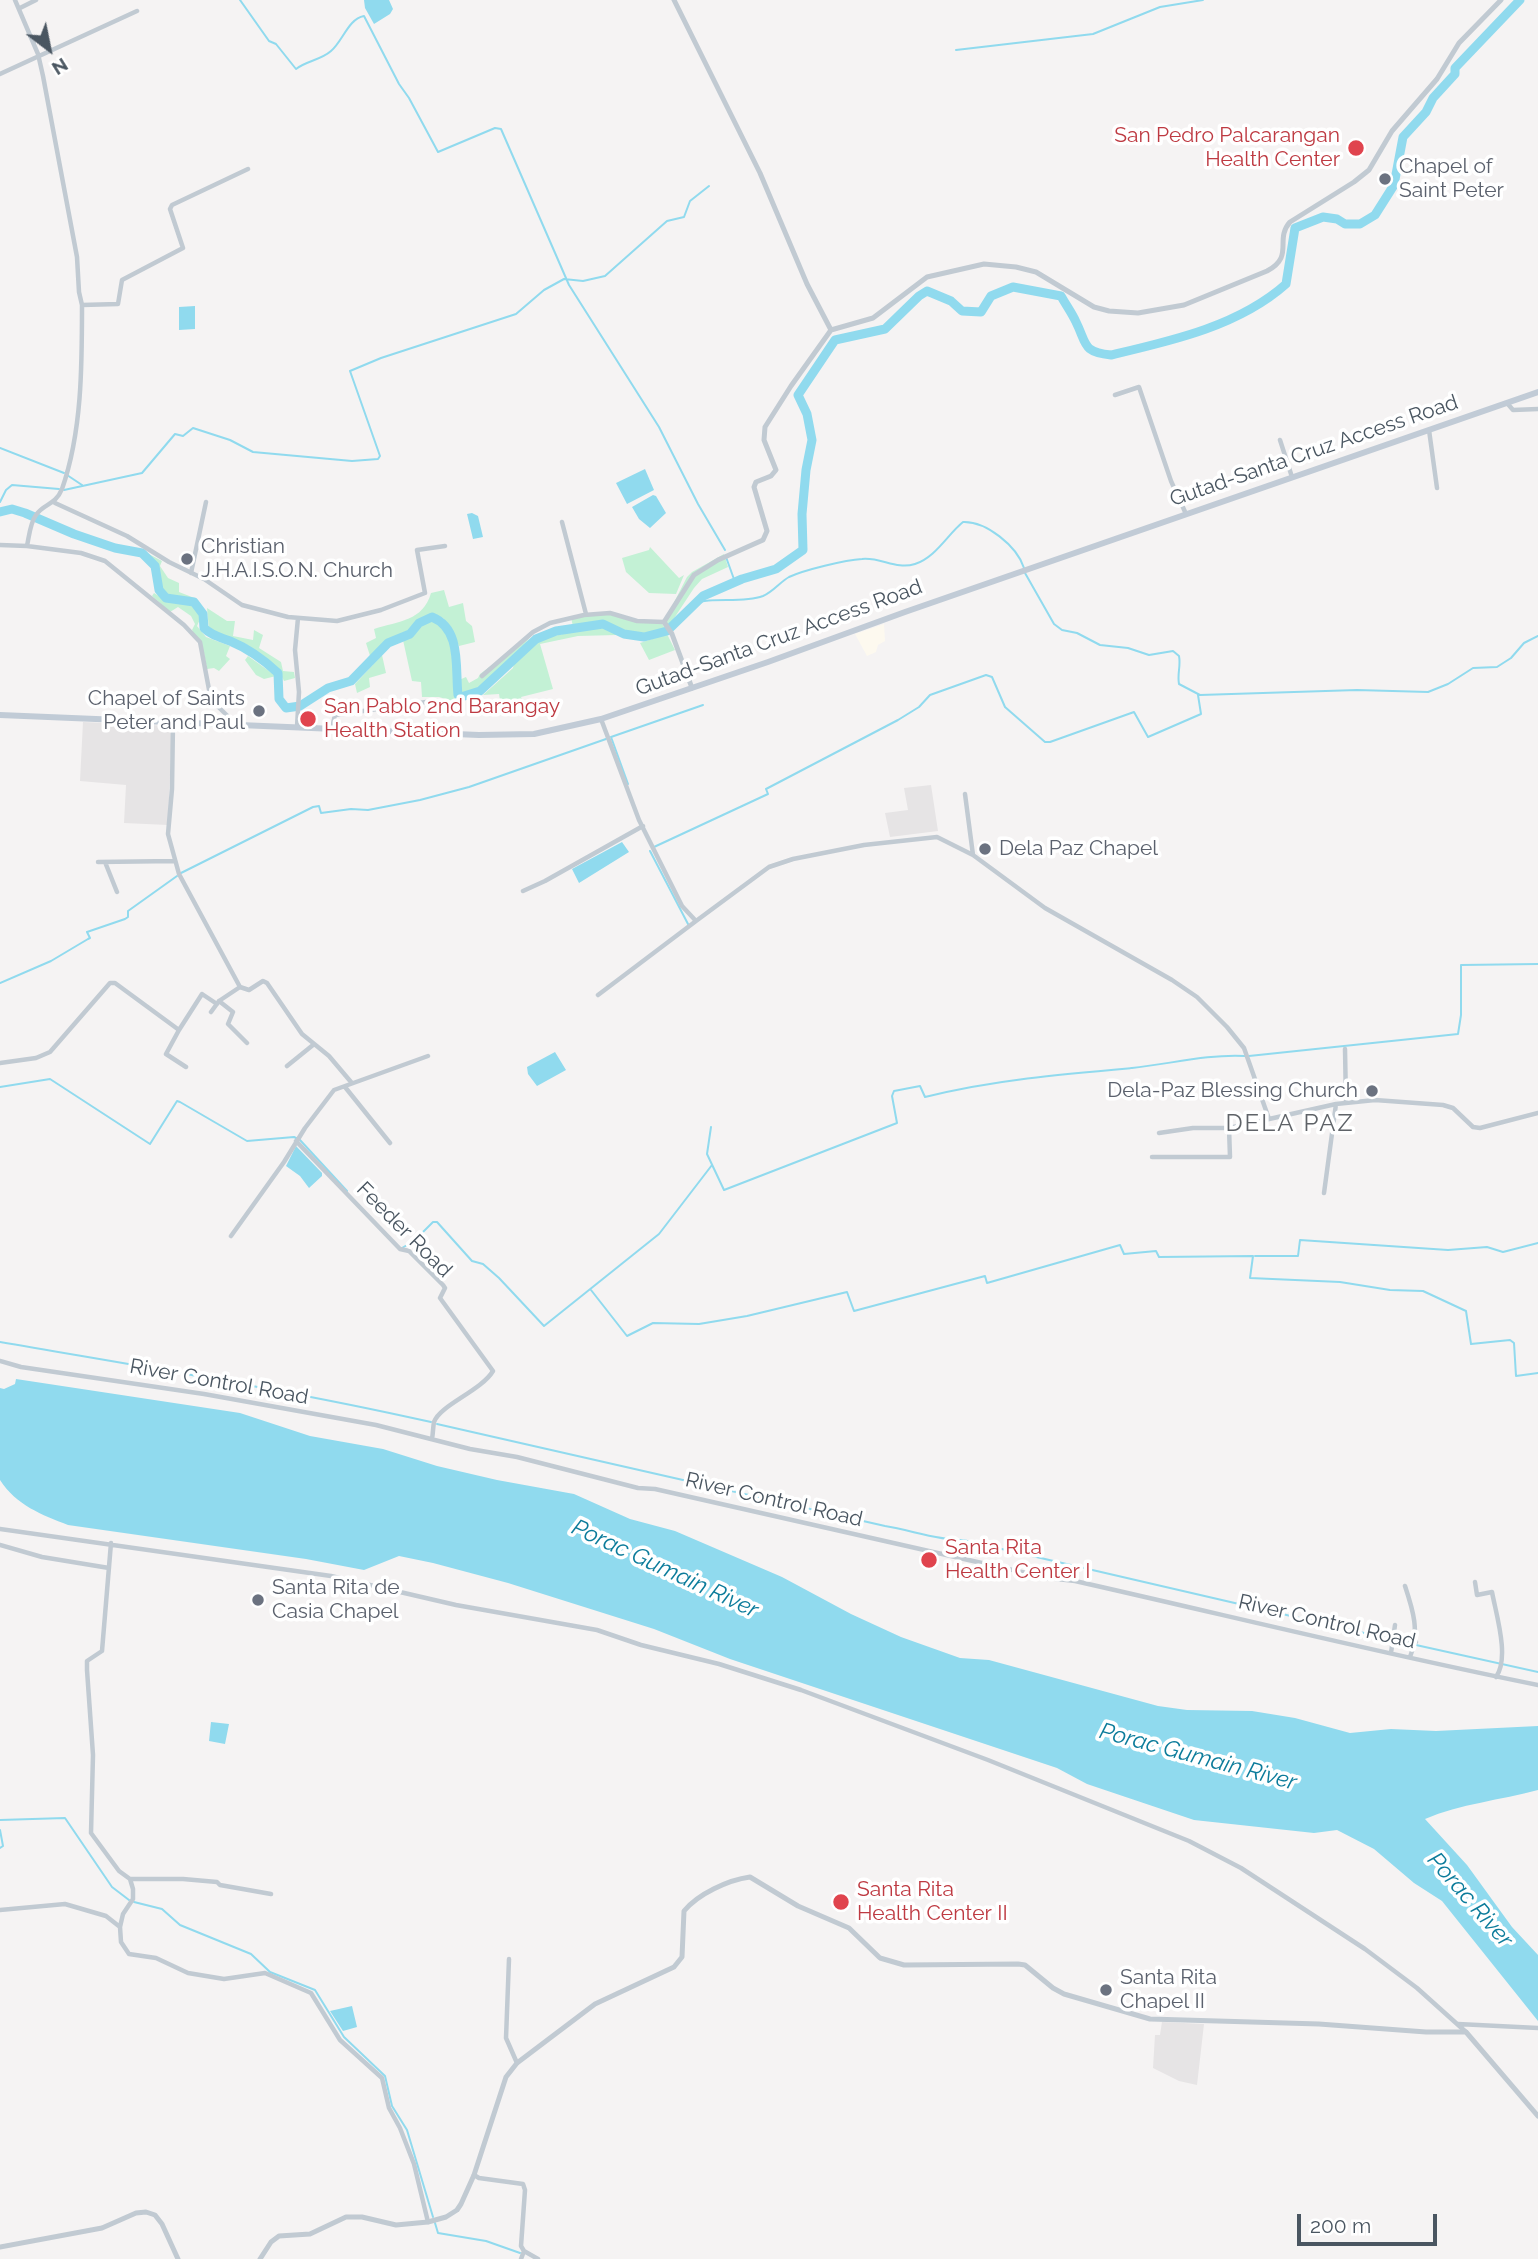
<!DOCTYPE html>
<style>
body{margin:0}
#map{position:relative;width:1538px;height:2259px;overflow:hidden;background:#f5f3f3;font-family:Raleway,sans-serif}
canvas{display:block}
.north{position:absolute;left:14px;top:14px;width:70px;height:70px;-webkit-text-stroke:5px #fff;paint-order:stroke;rotate:148deg;font-size:19px;font-weight:700;line-height:28px;text-align:center;color:#4a5661}
.north::after{content:'';display:block;margin:auto;width:24px;height:32px;background:#4a5661;clip-path:polygon(50% 0,100% 100%,50% 72%,0 100%)}
.scale{position:absolute;left:1297px;top:2214px;width:140px;height:32px;box-sizing:border-box;border:4px solid #4a5661;border-top:0;padding-left:9px;font-size:21px;line-height:24px;white-space:nowrap;color:#4a5661;-webkit-text-stroke:5px #fff;paint-order:stroke}
</style>
<div id="map">
<canvas width="1538" height="2259"></canvas>
<div class="north">N</div>
<div class="scale">200 m</div>
</div>
<script>
const ctx = document.querySelector('canvas').getContext('2d');
ctx.lineJoin = 'round';
function paint(path, color) { ctx.fillStyle = color; ctx.fill(path, 'evenodd'); }
function trace(path, color, width, dash) { ctx.strokeStyle = color; ctx.lineWidth = width; ctx.lineCap = dash ? 'butt' : 'round'; ctx.setLineDash(dash || []); ctx.stroke(path); }
function write(font, color, halo, rows, align = 'center') {
  ctx.font = font + ' Raleway,sans-serif'; ctx.lineWidth = 7; ctx.setLineDash([]); ctx.textBaseline = 'middle'; ctx.strokeStyle = halo; ctx.fillStyle = color; for (const [text, x, y, turn = 0] of rows) {
    ctx.save(); ctx.translate(x, y); ctx.rotate((+turn || 0) * Math.PI / 180); ctx.textAlign = isNaN(turn) ? turn : align; if (halo) ctx.strokeText(text, 0, 0); ctx.fillText(text, 0, 0); ctx.restore();
  }
}
const commercial = new Path2D(`
 M884,624L885,641L878,645L876,652L867,656L855,634Z`);
const education = new Path2D(`
 M83,722L172,726L168,825L124,823L126,785L80,781Z
 M931,785L938,831L890,837L885,813L908,810L904,788Z
 M1162,2022L1204,2024L1197,2085L1179,2081L1153,2068L1155,2035H1160Z`);
const green = new Path2D(`
 M650,547L679,578L684,575L676,594L649,593L626,572L622,558L649,550Z
 M143,551L162,561L160,566L168,578L179,583V592L197,599L168,595L160,588L156,563Z
 M724,554L728,567L702,579L694,588L669,626L665,620L687,577L692,572Z
 M444,590L449,607L463,603L466,621L472,626L475,642L459,646L452,630L443,618L431,615L419,620L408,631L385,641L371,659L366,643L376,638L374,629C399,621 423,621 431,593Z
 M154,593L165,600L192,604L202,615L197,626L206,637L230,646L226,656L230,659L219,671L214,668L207,669L204,653L192,630L195,624L191,616L178,607L170,612L152,596Z
 M207,608L227,621H235L233,636L253,640L254,630L263,635L259,648L281,662L283,671L294,672L295,678L284,681L279,671L246,644L209,630Z
 M610,613C627,621 641,622 660,621L665,628L643,634L625,632L602,622L573,627L571,617Z
 M432,620C463,633 447,676 459,703L439,697H422L421,682L412,681L403,640L421,624Z
 M603,626L617,635L578,636L540,644L553,689L521,697L526,708L502,713L499,694L483,695L513,668L514,663L538,639Z
 M667,634L675,650L649,660L640,643Z
 M532,635L514,657L480,688L459,694V680L466,677L469,683L478,678L480,674Z
 M382,655L386,673L369,678L370,687L357,693L355,684Z
 M248,656L276,676L264,679L256,675L245,660Z`);
const water = new Path2D(`
 M364,0H389L393,9L390,14L374,24L365,8Z
 M195,306V329L179,330V307Z
 M645,469L654,490L627,504L616,483Z
 M653,495L656,496L666,513L650,528L639,519L632,507Z
 M472,513L478,516L483,537L473,539L467,514Z
 M622,842L629,852L579,883L572,869Z
 M555,1052L566,1070L537,1086L528,1074L527,1067Z
 M296,1146L322,1173V1176L309,1188L300,1176L286,1166Z
 M16,1379L240,1413L310,1436L383,1449L437,1466L497,1480L574,1494L630,1519L675,1531L782,1577L851,1614L901,1637L960,1658L989,1660L1158,1706L1187,1710L1252,1711L1295,1718L1350,1733L1391,1729L1436,1731L1538,1726V1790C1501,1800 1460,1804 1425,1819L1467,1865L1512,1927L1538,1955V2021L1442,1901L1414,1883L1374,1849L1337,1830L1314,1833L1194,1820L1087,1784L1057,1768L730,1659L654,1629L508,1583L433,1563L399,1556L364,1570L306,1559L68,1525C42,1515 16,1505 0,1480V1388L4,1389L15,1384Z
 M211,1722L229,1724L225,1744L209,1741Z
 M352,2006L357,2027L343,2031L330,2011Z`);
const stream = new Path2D(`
 M240,0L269,41L276,44L296,69C306,61 321,60 331,51C343,41 348,19 364,16L399,84L409,98L438,152L495,128L501,129L569,285L659,427L698,504L725,550
 M956,50L1093,34L1160,7L1203,0
 M0,448L64,473
 M67,475L82,485
 M64,490L142,473L175,434L183,436L193,428L230,440L253,452L352,461L378,459L380,456L350,371L381,358L516,314L544,290L564,279L583,281L605,276L667,221L684,217L690,201L709,186
 M0,502L6,490L12,485L59,489
 M726,557L735,582
 M1025,573L1054,624L1062,630L1077,633L1100,645L1128,648L1149,655L1173,651L1179,656C1181,666 1177,674 1179,684L1200,695L1357,690L1428,692L1448,684L1473,668L1497,667L1511,658L1524,643L1538,636
 M694,604C711,596 741,604 763,596C773,592 780,582 789,577C804,570 845,560 862,559C881,557 896,570 915,564C936,557 947,535 963,522C986,521 1017,546 1024,568
 M611,737L628,784
 M611,737L703,705
 M654,847L768,794L766,789L898,720L919,707L930,695L986,675L992,677L1005,707L1045,742H1050L1134,712L1148,737L1201,714L1198,695
 M650,851L688,924
 M181,873L313,807L319,806L321,813L351,809L368,810L420,800L469,787L606,739
 M0,983L51,961L88,939L90,938L87,932L125,919L128,917V911L177,876
 M1249,1056L1458,1034L1461,1015V965L1538,964
 M0,1087L50,1079L150,1144L177,1101L180,1102L247,1141L294,1137L300,1140L347,1191
 M711,1127L707,1154L724,1190L897,1123L892,1096L894,1091L920,1086L925,1097C993,1080 1063,1074 1132,1068C1170,1064 1207,1054 1245,1056
 M402,1248L414,1241L433,1222H437L472,1261L483,1264L499,1278L544,1326L659,1234L712,1165
 M1255,1256H1298L1300,1240L1448,1250L1487,1247L1503,1252L1538,1243
 M591,1290L627,1336L653,1323L699,1324L747,1316L847,1292L854,1311L985,1276L987,1283L1120,1245L1124,1254L1156,1251L1159,1257L1253,1256L1250,1278L1340,1282L1390,1290L1423,1291L1466,1311L1471,1344L1510,1340L1514,1343L1516,1376L1538,1373
 M0,1342C144,1367 289,1390 431,1422
 M437,1424L885,1526C911,1530 936,1540 963,1540L1390,1639
 M1396,1640L1411,1644
 M1416,1645L1538,1672
 M0,1820L65,1818L112,1887L129,1900
 M0,1830L3,1846L0,1848
 M134,1902L162,1909L180,1925L251,1954L270,1972L315,1990L344,2037L385,2076L392,2106L407,2130L433,2217
 M435,2223L438,2233L486,2241L520,2253`);
const river = new Path2D(`
 M0,512L12,509L25,513L74,534L115,548L142,553L155,566L159,590L166,598L194,602L203,614L204,628C212,636 220,637 230,641C247,648 264,660 278,673L279,699L286,708L300,706L328,688L351,681L388,643L410,634L419,623L432,617C462,629 455,668 458,695L461,697L480,691L536,639L556,631L603,624L624,634L644,637L667,631L703,596L742,579L776,569L803,550L802,514L806,470L812,440L807,414L798,395L835,340L885,329L919,296L927,291L951,301L962,311L981,312L991,296L1013,287L1061,296C1066,305 1072,313 1076,322C1087,344 1082,352 1111,355C1171,341 1239,326 1286,284L1295,228L1323,217L1337,219L1345,224H1360L1375,215L1394,185L1403,137L1426,112L1433,98L1455,74V68L1520,0`);
const minor = new Path2D(`
 M15,0L38,54L43,76L77,257L79,292L82,305C82,366 82,432 62,489C55,506 44,503 36,515C30,523 29,537 27,546L81,553L105,561L184,625L200,642L211,700L236,724
 M20,8L36,0
 M0,74L137,11
 M82,305L118,304L122,280L183,248L170,209L172,205L248,169
 M1115,395L1139,387L1171,481L1186,514
 M1507,403L1513,410L1538,409
 M1429,430L1437,488
 M1280,440L1292,477
 M55,503L127,536L169,562L204,579L242,605L288,617L337,621L381,610L425,593L417,550L445,546
 M562,522L586,614
 M0,545L27,546
 M191,573L206,502
 M482,676L533,632L550,623L584,615L610,613L637,621L664,622
 M601,719L639,820L682,906L696,921L769,867L793,859L864,845L937,837L973,855L1045,908L1172,980L1197,997L1227,1027L1244,1048L1269,1119
 M173,723L172,789L168,834L179,874L240,987L249,990L263,981L267,983L302,1034L329,1056L351,1082
 M297,727L299,692L295,650L298,618
 M332,728L335,715L426,702
 M965,794L973,855
 M98,862L175,861
 M105,862L117,892
 M523,891L545,881L643,826
 M598,995L696,921
 M219,1001L233,1012L228,1024L247,1043
 M211,1012L219,1001L240,987
 M179,1030L166,1054L186,1067
 M1345,1049L1346,1103
 M0,1063L36,1058L50,1052L110,983H115L179,1030L202,994L217,1004
 M287,1066L313,1045
 M345,1087L390,1143
 M1159,1133L1193,1128H1229L1336,1104L1375,1100L1443,1105L1453,1108L1473,1127L1480,1128L1538,1113
 M296,1141L400,1249L409,1251L443,1285L445,1288L440,1298L493,1371C481,1391 440,1405 434,1422C433,1427 433,1434 432,1439
 M1152,1157H1230L1229,1128
 M1324,1193L1336,1104
 M231,1236L284,1162L305,1128L334,1090L428,1056
 M0,1361L21,1367L204,1394L376,1425L470,1449L517,1457L638,1488L655,1489L1048,1578L1075,1581C1230,1616 1383,1654 1538,1685
 M0,1529L331,1576L456,1605L597,1630L641,1645L719,1664L801,1690L988,1760L1189,1841L1241,1868L1365,1949L1417,1988L1466,2032
 M111,1543L102,1651L87,1661V1670L93,1755L91,1833L119,1871L130,1879L133,1889V1899L123,1914L120,1927
 M0,1545L42,1557L109,1568
 M1475,1582L1477,1595L1492,1592C1496,1614 1510,1658 1496,1677
 M1405,1586C1413,1610 1420,1632 1410,1657
 M1394,1637L1416,1642
 M1391,1653L1395,1625
 M130,1879H183L217,1882L220,1885L271,1894
 M0,1910L65,1904L106,1916L120,1927L121,1942L129,1954L156,1958L188,1973L224,1979L265,1973L311,1993L340,2040L382,2078L389,2108L400,2128L414,2164L428,2222
 M509,1959L506,2038L517,2063
 M1458,2024L1538,2028
 M474,2175L479,2178L523,2184L525,2190L521,2246L524,2251L538,2259
 M521,2259L524,2251`);
const tertiary = new Path2D(`
 M674,0L760,173L807,284L831,330
 M692,688L672,634L664,622L694,575L718,560L763,540L767,531L754,487L756,482L771,476L776,470L764,440L765,427L791,386L831,330L873,318L927,277L984,264L1016,267L1036,272L1094,307L1109,311L1138,313L1184,305L1267,271C1295,256 1274,240 1290,222L1354,182L1369,170L1392,131L1437,79L1459,43L1501,0
 M0,2247L102,2228L136,2213L146,2212L155,2215L162,2224L178,2259
 M260,2259L271,2242L279,2236L310,2234L346,2217H362L396,2225L428,2222L446,2217L457,2210L461,2204L474,2175L506,2077L517,2063L595,2004L674,1967L682,1957L684,1911C698,1894 728,1880 750,1877L798,1906L849,1928L880,1958L904,1965L1018,1964L1025,1965L1053,1988L1064,1994L1150,2019L1319,2024L1426,2032H1466L1538,2116`);
const secondary = new Path2D(`
 M0,715L479,735L534,734L601,719L768,662L905,612L1538,392`);
const markers = [
 [1356,148,9,"#e0444e"],
 [1385,179,7,"#6b7280"],
 [187,559,7,"#6b7280"],
 [259,711,7,"#6b7280"],
 [308,719,9,"#e0444e"],
 [985,849,7,"#6b7280"],
 [1372,1091,7,"#6b7280"],
 [929,1560,9,"#e0444e"],
 [258,1600,7,"#6b7280"],
 [841,1902,9,"#e0444e"],
 [1106,1990,7,"#6b7280"]
];
const healthNames = [
 ["San Pedro Palcarangan",1340,136,"right"],
 ["Health Center",1340,160,"right"],
 ["San Pablo 2nd Barangay",324,707],
 ["Health Station",324,731],
 ["Santa Rita",945,1548],
 ["Health Center I",945,1572],
 ["Santa Rita",857,1890],
 ["Health Center II",857,1914]
];
const worshipNames = [
 ["Chapel of",1399,167],
 ["Saint Peter",1399,191],
 ["Christian",201,547],
 ["J.H.A.I.S.O.N. Church",201,571],
 ["Chapel of Saints",245,699,"right"],
 ["Peter and Paul",245,723,"right"],
 ["Dela Paz Chapel",999,849],
 ["Dela-Paz Blessing Church",1358,1091,"right"],
 ["Santa Rita de",272,1588],
 ["Casia Chapel",272,1612],
 ["Santa Rita",1120,1978],
 ["Chapel II",1120,2002]
];
const streetNames = [
 ["Gutad-Santa Cruz Access Road",1314,451,-19],
 ["Gutad-Santa Cruz Access Road",779,638,-20],
 ["Feeder Road",404,1230,45],
 ["River Control Road",219,1382,10],
 ["River Control Road",774,1500,13],
 ["River Control Road",1327,1622,13]
];
const waterNames = [
 ["Porac Gumain River",665,1569,25],
 ["Porac Gumain River",1198,1757,15],
 ["Porac River",1470,1900,49]
];
const quarterNames = [
 ["DELA PAZ",1290,1124]
];
paint(commercial, '#fdf9ef');
paint(education, '#e6e4e5');
paint(green, '#c3f1d5');
paint(water, '#90daee');
trace(stream, '#90daee', 2);
trace(river, '#90daee', 9);
trace(minor, '#c1cad2', 4.5);
trace(tertiary, '#c1cad2', 5);
trace(secondary, '#c1cbd6', 6);
for (const [x, y, r, color] of markers) { const dot = new Path2D(); dot.arc(x, y, r, 0, 2 * Math.PI); ctx.fillStyle = color; ctx.fill(dot); trace(dot, '#fff', 2.5); }
write('21px', '#be3a42', '#fff', healthNames, 'left');
write('21px', '#5b616d', '#fff', worshipNames, 'left');
write('21px', '#4a5661', '#fff', streetNames);
write('italic 23px', '#0c7c9b', '#fff', waterNames);
ctx.letterSpacing = '2px';
write('24px', '#5f6368', '#fff', quarterNames);
ctx.letterSpacing = '0px';
</script>
